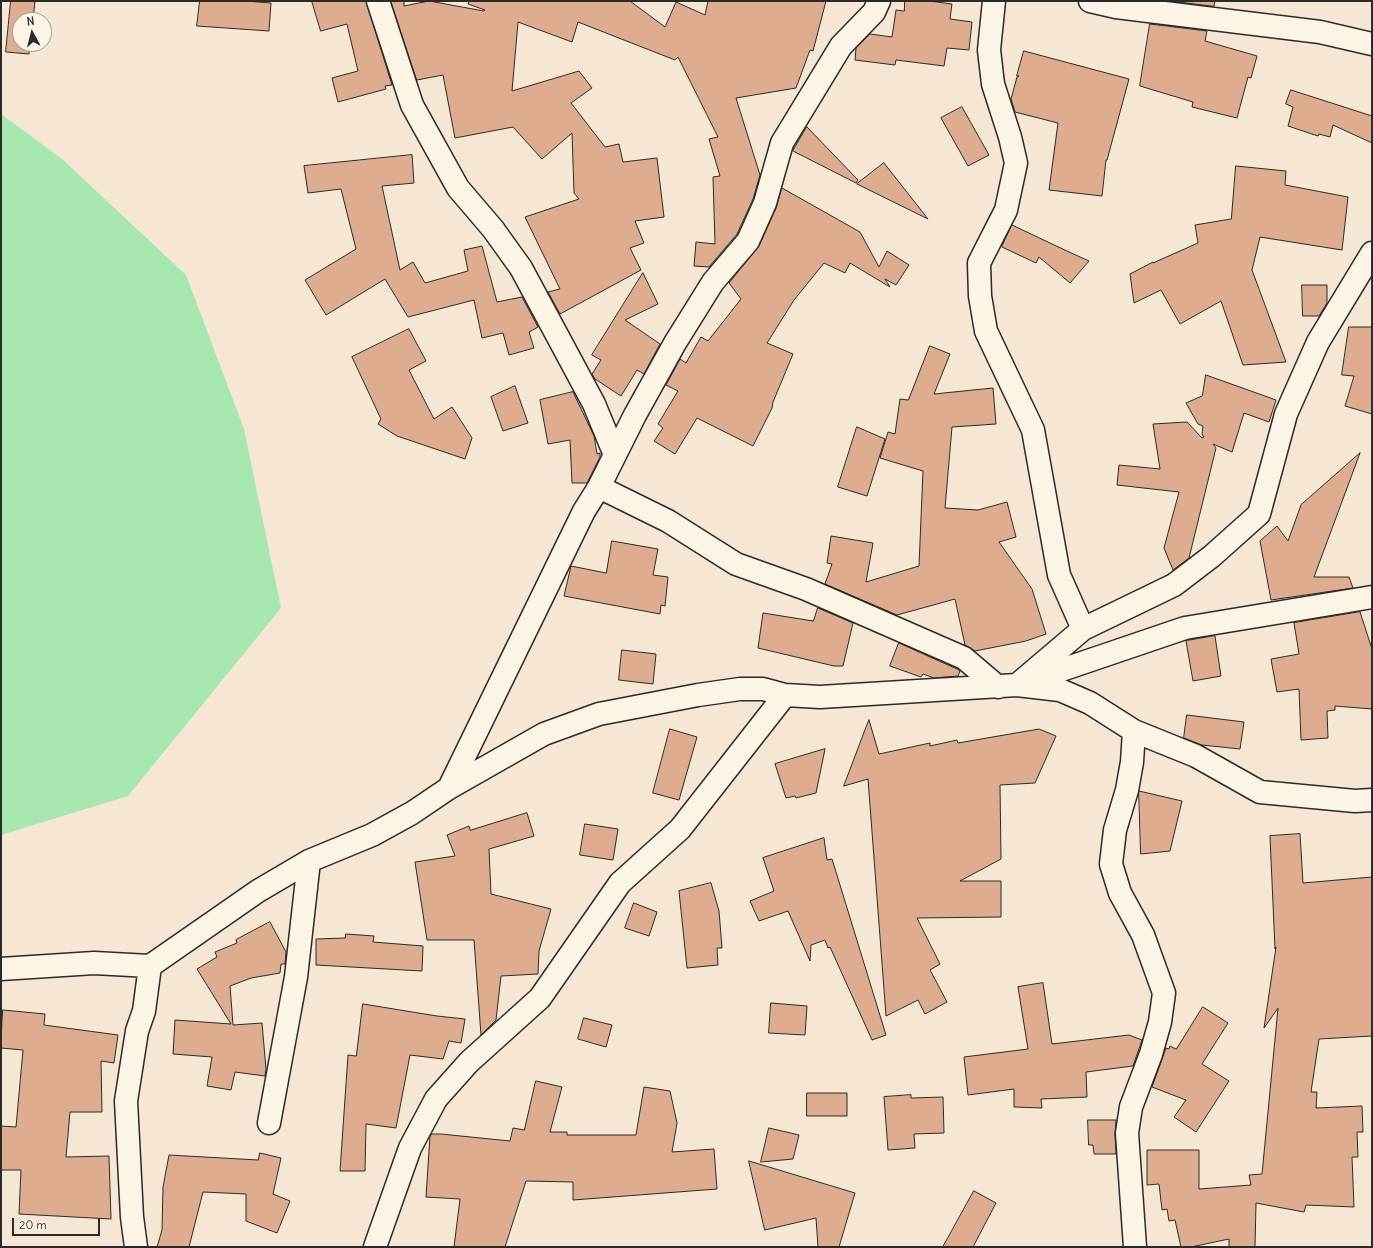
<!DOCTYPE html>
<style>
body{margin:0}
#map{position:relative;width:1373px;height:1248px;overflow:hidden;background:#f6e7d4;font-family:Delius,sans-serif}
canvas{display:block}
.frame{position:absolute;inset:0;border:2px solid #2b2b2b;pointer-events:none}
.north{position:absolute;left:12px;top:12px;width:40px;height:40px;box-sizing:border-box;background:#fcf5e5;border:1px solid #a8a49b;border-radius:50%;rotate:353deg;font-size:11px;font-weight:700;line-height:16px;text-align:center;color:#2b2b2b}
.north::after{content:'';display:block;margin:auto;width:14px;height:18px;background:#2b2b2b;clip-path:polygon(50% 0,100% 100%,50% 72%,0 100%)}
.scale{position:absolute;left:12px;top:1218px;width:88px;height:18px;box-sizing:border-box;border:2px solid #2b2b2b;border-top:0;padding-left:5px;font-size:12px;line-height:14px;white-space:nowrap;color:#2b2b2b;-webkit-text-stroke:3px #fcf5e5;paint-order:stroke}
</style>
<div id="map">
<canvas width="1373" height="1248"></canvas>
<div class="frame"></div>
<div class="north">N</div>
<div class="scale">20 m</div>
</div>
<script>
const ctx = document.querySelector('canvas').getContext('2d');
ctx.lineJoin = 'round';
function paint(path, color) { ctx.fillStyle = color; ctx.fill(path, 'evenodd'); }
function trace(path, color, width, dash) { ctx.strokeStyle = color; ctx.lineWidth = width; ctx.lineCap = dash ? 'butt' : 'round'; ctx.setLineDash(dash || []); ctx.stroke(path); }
const green = new Path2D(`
 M1,114L62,159L186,275L244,429L281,608L128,796L1,835Z`);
const building = new Path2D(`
 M11,1H35L33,20H20V44H30L29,54L6,52Z
 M200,1H246L271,3L269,31L197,26Z
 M312,1H366L392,85L385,86L386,89L338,102L332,78L358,71L347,24L321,31Z
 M391,1H404V6L429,1L484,11L485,10L468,4L469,1H630L665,27L676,2L705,15L708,1H826L813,51L810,50L796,88L736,98L760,175L753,199L737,234L709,267L694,266L696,242L715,244L713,177L720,176L709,139L718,137L678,57L675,60L578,22L572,42L518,22L512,91L579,71L592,88L571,103L605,147L619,144L623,162L657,158L664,217L635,221L644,243L630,248L641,270L560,314L548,292L560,289L525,217L579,199L574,193L572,133L542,159L513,127L455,138L443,75L417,80Z
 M905,1H929L952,4L950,19L972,22L969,50L947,48L944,66L896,60L895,65L855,60L856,48L870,34L892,37L896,10L904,11Z
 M1170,1H1215L1214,6Z
 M1150,24L1207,31L1205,41L1257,56L1251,78L1248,77L1237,118L1192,107L1193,102L1140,86Z
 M1024,51L1129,79L1107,160H1106L1102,196L1049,190L1058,123L1015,112L1011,99L1017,77L1019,76H1017Z
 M1291,90L1372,116V143L1333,125L1330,137L1319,134L1318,136L1288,126L1293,107L1286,104Z
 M962,107L989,155L968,166L941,118Z
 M807,127L858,180L856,183L793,151Z
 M412,155L414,183L382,186L400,270L413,262L425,283L468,271L464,250L482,246L497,302L522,297L538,327L529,332L534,348L509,355L503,333L482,338L474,300L408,317L385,279L326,315L305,280L356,249L341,189L308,193L304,166Z
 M884,163L928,219L857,184Z
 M1236,166L1286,171L1285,185L1348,197L1342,250L1260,237L1252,270L1286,362L1243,365L1221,301L1180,324L1161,290L1134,303L1130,274L1153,262V263L1198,243L1195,225L1231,219Z
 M782,188L860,232L879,267L887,251L909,265L896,285L885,279L890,287L850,263L845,273L824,263L794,300L767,343L793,354L773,402L772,408L753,446L697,418L675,454L654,441L663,428L658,424L678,391L666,385L680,359L686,363L701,337L708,341L741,299L729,283L759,246L776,208Z
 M1012,225L1069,252L1089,261L1070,283L1039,257L1036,263L1002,247Z
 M643,273L658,304L625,320L660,344L644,374L637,370L621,396L595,379L592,374L601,360L592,355Z
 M1302,285H1327V303L1319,316H1303Z
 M1349,327H1372V414L1345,406L1354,376L1342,375Z
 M409,329L426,361L409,370L434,419L452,407L472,438L465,459L397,436L378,424L381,419L352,357Z
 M930,346L950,354L934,394L993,388L996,424L952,427L945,508L978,510L1007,502L1016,537L999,542L1032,589L1046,634L1026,641L975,651L965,645L955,599L897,615L825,584L832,564L827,563L831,536L873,543L866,582L919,566L923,471L880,458L888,432L895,434L900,399L908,400Z
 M1206,375L1276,400L1269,422L1244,413L1232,452L1213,444L1216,448L1189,558L1173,570L1164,548L1179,492L1117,485L1119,465L1160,469L1153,424L1187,422L1202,438L1204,437L1202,434L1203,426L1198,424L1186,403L1202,396Z
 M515,386L528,423L503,431L491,397Z
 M573,392L594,436L597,454L600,453V457L587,483H572L570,440L548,444L540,400Z
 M857,427L885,439L867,496L838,487Z
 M1360,453L1314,577H1349L1353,588L1271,600L1260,541L1277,526L1288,541L1301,505Z
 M612,541L658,549L653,575L668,577L665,606L661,605L660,614L564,596L571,566L606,573Z
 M818,608L853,623L843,666H834L758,648L763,613L813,621Z
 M1360,612L1372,649V709L1335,706V710L1327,711L1328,738L1301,740L1299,689L1277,692L1271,659L1299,654L1294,623Z
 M1215,636L1221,676L1193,681L1186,641Z
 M899,643L957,669L960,671L958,676L934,678L923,674L921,677L890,666Z
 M622,650L656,654L653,684L619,680Z
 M1187,715L1244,722L1240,749L1202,745L1184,738Z
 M869,720L879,754L930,743V746L957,740L958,743L1039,729L1056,736L1035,783L1000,785L1001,859L960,881H1001V917L917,918L940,964L930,970L947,1002L925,1014L918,1000L886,1016L868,779L844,786Z
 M670,729L697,737L679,800L653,793Z
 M825,749L816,793L796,798L795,796L786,798L775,764Z
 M1139,791L1182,801L1170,851L1141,854Z
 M527,813L534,836L489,849L491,894L551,909L539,951L538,974L501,976L496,1020L481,1035L474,940H427L415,862L455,856L447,835L469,826L470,830Z
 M585,824L618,829L613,860L580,855Z
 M1300,834L1303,883L1372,877V1036L1319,1039L1311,1092H1317L1316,1108L1362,1106L1363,1132H1357L1358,1157H1352L1354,1207L1306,1205L1304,1212L1256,1203L1255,1247H1229V1239L1191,1247H1181L1175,1220L1169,1221L1167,1209L1162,1210L1159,1184L1147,1185V1150H1199V1189L1251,1185L1249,1175L1262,1174L1278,1008L1264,1028L1276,947L1275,949L1270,836Z
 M824,838L827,860L832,859L886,1035L872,1040L830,947L828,948L825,940L811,945L810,961L788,911L759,921L750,901L774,891L763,858Z
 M711,883L719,911L722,948H717L718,965L687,968L679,891Z
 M634,903L657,912L649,936L625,928Z
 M270,922L286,952L285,964H281L280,973L251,978L230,986L233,1025L262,1023L266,1069L265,1076L235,1072L231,1090L207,1086L212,1057L173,1054L175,1020L231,1024L197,969L217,957L215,952L237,943L236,940Z
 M346,934L374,936L373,942L423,946L422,971L316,965V939L345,938Z
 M1043,983L1052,1044L1129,1035L1142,1040L1133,1066L1086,1072L1087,1097L1041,1099L1042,1108L1014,1107V1089L968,1095L964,1057L1028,1049L1018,987Z
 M771,1003L807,1006L805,1035L769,1033Z
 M363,1004L437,1016L465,1019L461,1043L449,1041L443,1059L410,1055L396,1128L366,1124L365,1171H340L348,1055L356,1056Z
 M1203,1007L1228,1023L1202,1064L1229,1081L1196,1132L1174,1117L1186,1100L1152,1087L1166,1048L1169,1049L1170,1046L1176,1049Z
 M3,1010L45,1014L44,1025L118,1035L114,1063L101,1061L102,1112H70L66,1157L109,1156L111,1219L19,1214L21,1170H1V1126L16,1127L23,1050L1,1048Z
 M584,1018L612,1025L606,1047L578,1039Z
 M536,1081L562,1087L550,1132H567V1135H636L644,1087L670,1091L677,1123L672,1152L714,1149L717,1189L573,1200V1182L526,1181L505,1247H454L460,1199L426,1197L430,1136L432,1134H441L510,1141L513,1128L524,1130Z
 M807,1093H847V1116H807Z
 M911,1095V1098L943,1097L944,1133L914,1134L915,1148L888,1150L884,1097Z
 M1088,1120H1116L1115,1134L1116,1154H1094L1093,1145H1089Z
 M769,1128L799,1135L793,1159L761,1162Z
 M260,1153L281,1158L273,1194L290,1201L277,1233L246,1221V1194L203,1192L189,1247H157L162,1230L163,1187L169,1155L258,1160Z
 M749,1161L855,1193L839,1247H818L816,1218L765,1230Z
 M974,1191L996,1203L973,1247H943Z`);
const minor = new Path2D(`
 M378,1L412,105L458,188L493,229L521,268L594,404L615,455
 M994,1L989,50L993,84L1010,137L1016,163L1006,210L979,263L980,296L986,331L1033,430L1059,575L1083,629
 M1090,1L1116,7L1320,32L1372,44
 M599,487L668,521L736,564L806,589L964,658L998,687
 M1029,681L1185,628L1372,597
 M1017,685L1083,629L1174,585L1212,556L1259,514L1286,414L1318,342L1372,253
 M1134,731L1132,762L1127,790L1115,830L1111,864L1120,893L1143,935L1164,993L1160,1022L1151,1054L1131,1107L1127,1133L1135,1247
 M449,788L584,511L599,487L635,415L675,343L713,282L748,241L765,203L782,143L841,46L874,12L879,1
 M1,969L94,963L150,966
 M269,1123L296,977L309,861
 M136,1247L132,1217L126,1101L137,1031L144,1011L150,966L258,891L309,861L372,835L412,813L449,788L544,734L599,714L698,695L740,689H763L785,695L820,697L1017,685L1060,690L1090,703L1134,731L1196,756L1260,792L1355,801L1372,800
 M375,1247L410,1148L436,1099L469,1062L540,998L620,883L680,829L785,695`);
paint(green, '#a7e8b1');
paint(building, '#dead90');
trace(building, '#2b2b2b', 1);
trace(minor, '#2b2b2b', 25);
trace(minor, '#fcf5e5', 22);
</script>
